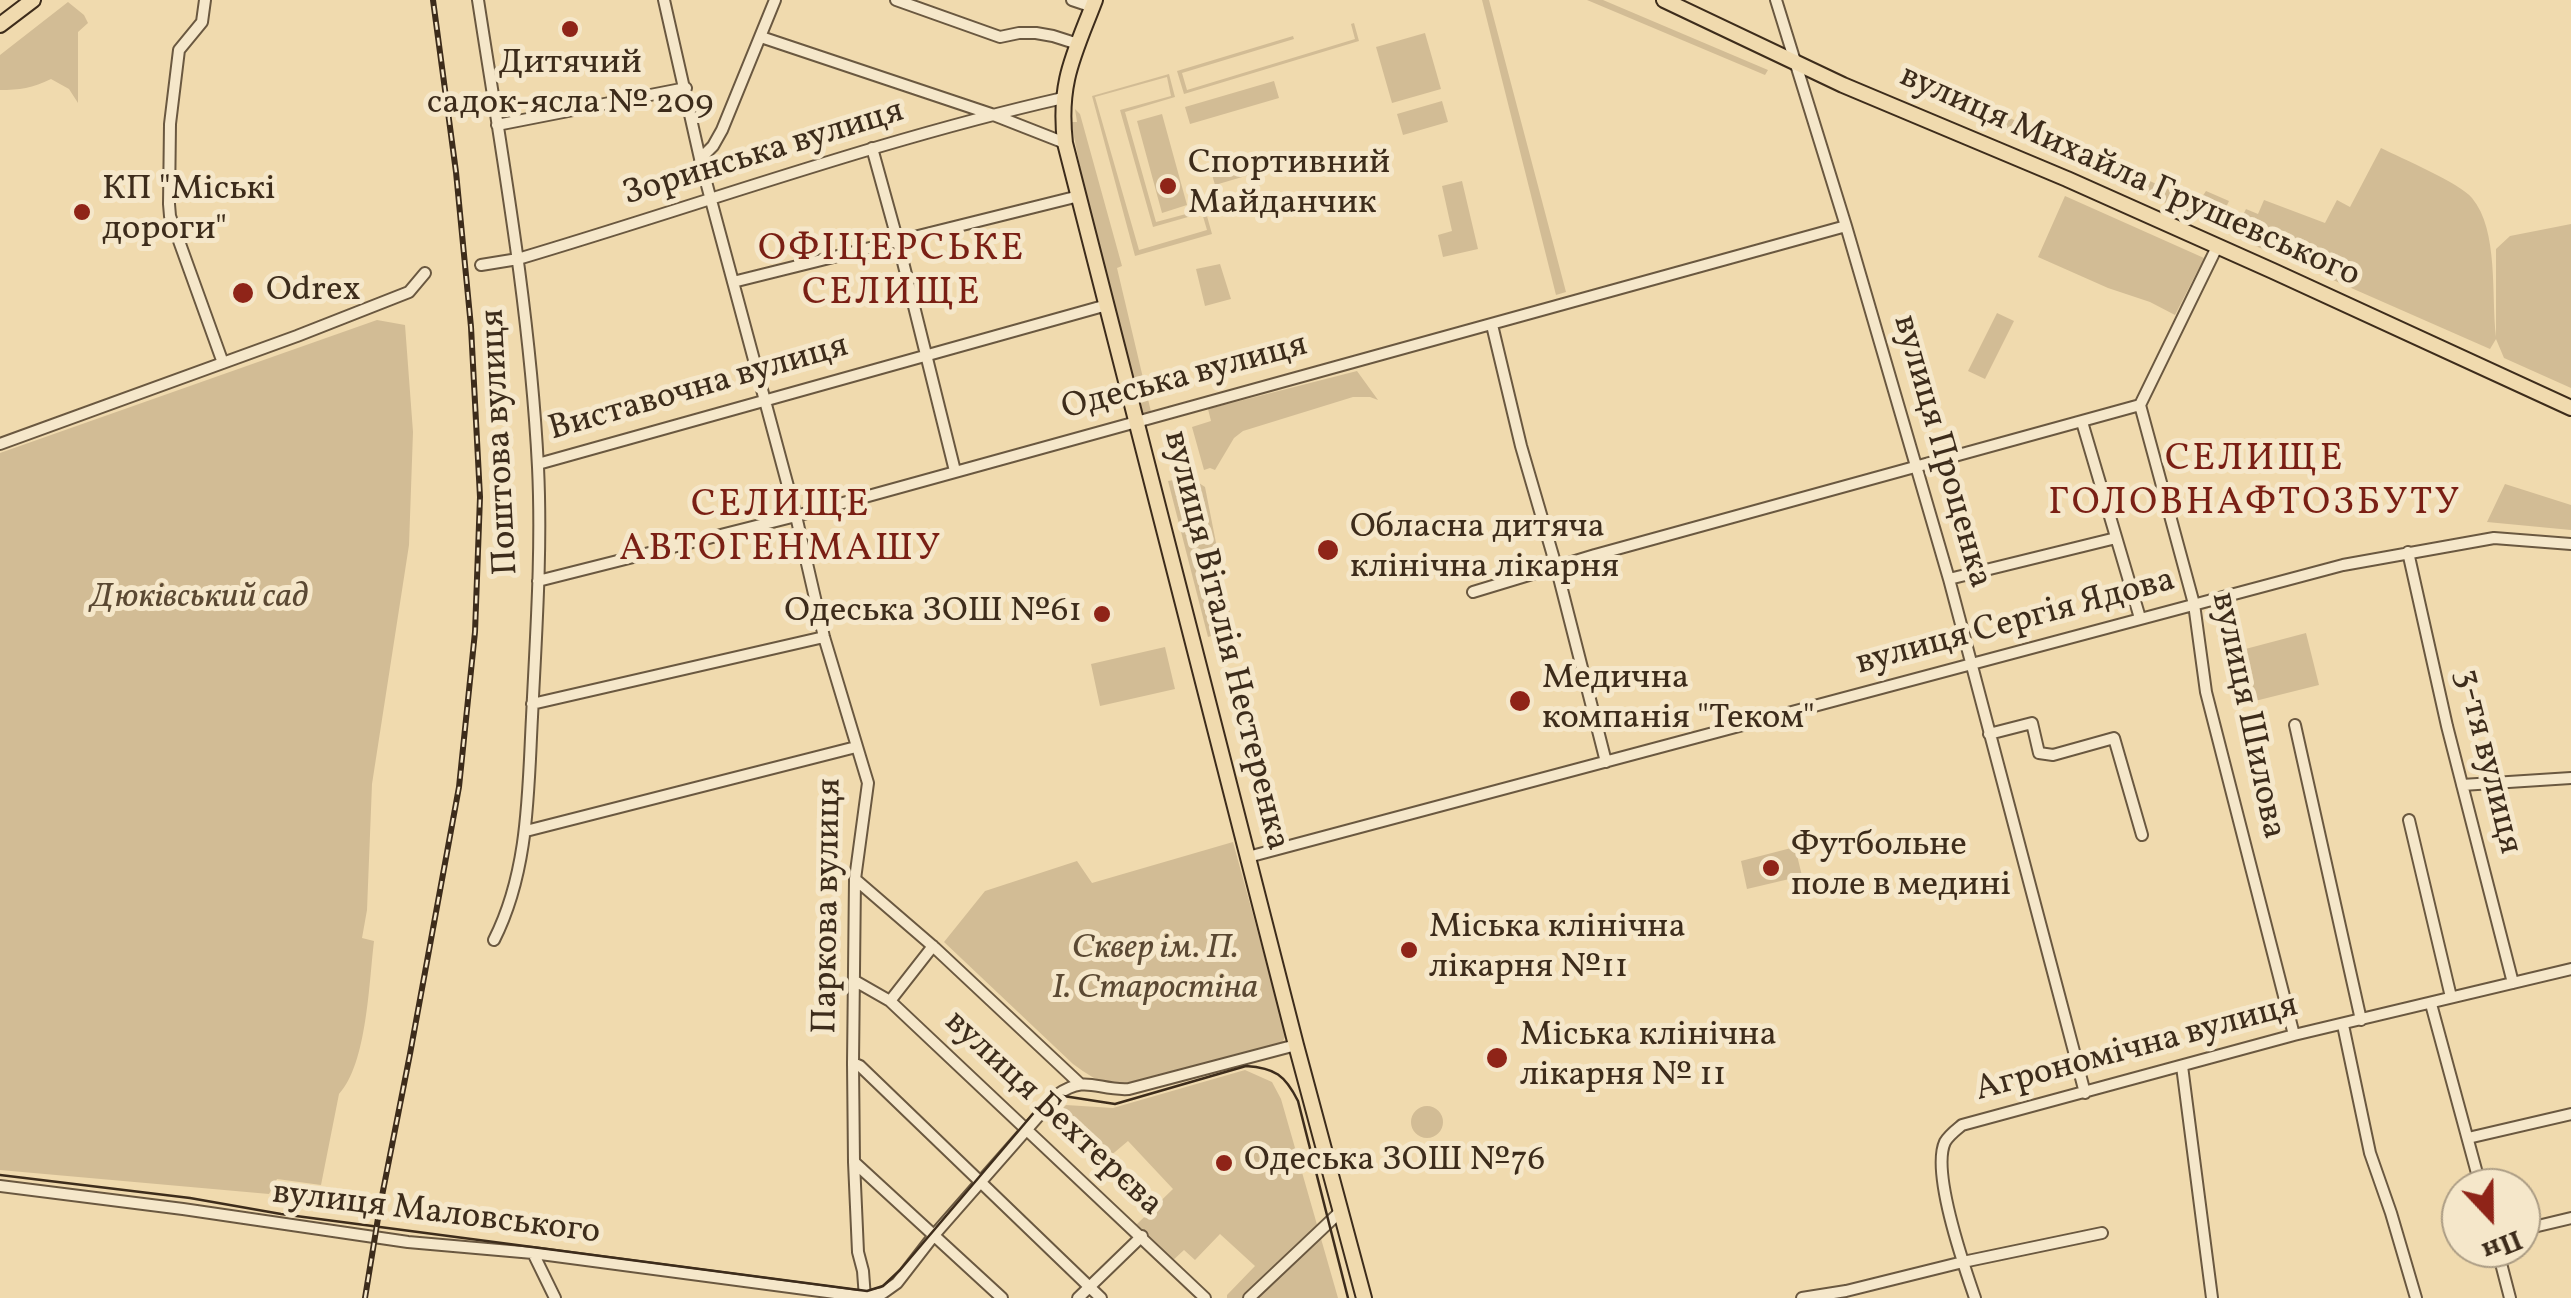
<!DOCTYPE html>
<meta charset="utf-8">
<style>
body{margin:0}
#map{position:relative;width:2571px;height:1298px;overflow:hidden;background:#f0daae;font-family:Vollkorn,serif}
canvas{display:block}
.north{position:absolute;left:2441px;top:1168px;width:100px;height:100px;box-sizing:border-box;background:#f5e7ca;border:2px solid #ab9c84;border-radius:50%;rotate:158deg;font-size:28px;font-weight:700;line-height:40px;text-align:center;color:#3d2c1b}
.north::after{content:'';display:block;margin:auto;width:35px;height:45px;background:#8f2418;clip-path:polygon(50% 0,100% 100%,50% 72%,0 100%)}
</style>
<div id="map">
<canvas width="2571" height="1298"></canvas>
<div class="north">Пн</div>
</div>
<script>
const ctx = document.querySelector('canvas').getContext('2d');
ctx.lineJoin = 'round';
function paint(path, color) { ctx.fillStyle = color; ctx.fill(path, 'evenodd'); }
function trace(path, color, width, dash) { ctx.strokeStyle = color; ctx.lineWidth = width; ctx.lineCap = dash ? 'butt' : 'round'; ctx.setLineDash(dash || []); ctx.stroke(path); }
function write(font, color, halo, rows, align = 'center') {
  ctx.font = font + ' Vollkorn,serif'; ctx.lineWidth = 10; ctx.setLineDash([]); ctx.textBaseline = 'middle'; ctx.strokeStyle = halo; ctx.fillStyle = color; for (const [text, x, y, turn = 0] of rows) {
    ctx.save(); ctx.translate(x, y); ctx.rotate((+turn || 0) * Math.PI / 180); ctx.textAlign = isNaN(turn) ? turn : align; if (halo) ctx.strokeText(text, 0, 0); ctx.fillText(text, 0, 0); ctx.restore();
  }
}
const green = new Path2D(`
 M1482,0H1489L1566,292L1556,295Z
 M1587,0H1603L1768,70L1765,75Z
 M68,2L84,15L88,23L78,32V103L69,89L51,79C33,88 19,90 0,90V55Z
 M1354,23L1359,41L1184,94L1177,71L1293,36L1294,39L1182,73L1187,90L1355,39L1351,24Z
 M1425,33L1441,89L1392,103L1376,47Z
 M1169,74L1175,97L1125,112L1156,222L1205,209L1212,234L1135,256L1092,96ZM1167,77L1171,96L1120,110L1153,227L1202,213L1207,230L1139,250L1095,97Z
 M1274,81L1279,98L1190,124L1185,107Z
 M1442,101L1448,122L1403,135L1397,114Z
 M1981,105L2074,147L2068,159L1976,116Z
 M1075,109L1080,114L1122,266L1117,268L1152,416H1143L1085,191L1071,122H1077Z
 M1162,114L1187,205L1162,213L1137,121Z
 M2381,148C2401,158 2460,183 2472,198C2499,230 2491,297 2496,337V249L2510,236L2571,224V388L2504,358L2496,339L2490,349L2233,236L2246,209L2258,214L2264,200L2325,223L2337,200L2350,207Z
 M2084,151L2198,203L2206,191L2229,201L2217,226L2079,164Z
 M1262,156L1266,170L1215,185L1211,171Z
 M1462,181L1478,249L1443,257L1438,235L1452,231L1442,186Z
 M2065,196L2204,258L2175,315L2150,302L2108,288L2038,257Z
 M1220,264L1231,299L1205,306L1196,269Z
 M1997,313L2014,321L1985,379L1968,371Z
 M377,320L405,325L413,432L409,545L372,784L367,910L362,938L374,941C369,982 367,1064 339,1094L321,1185L277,1179L269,1194L0,1170V453Z
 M1357,371L1378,400L1370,397H1353L1243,431L1234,438L1215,470L1210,468L1204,470L1192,427L1211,421L1208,409Z
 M1190,477L1205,487L1233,629L1208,637L1168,481Z
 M2505,484L2571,505V530L2487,522Z
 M2306,633L2319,685L2247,703L2234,652Z
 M1165,647L1175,689L1100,706L1091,664Z
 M1233,842L1286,1035L1282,1043L1273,1048L1131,1083C1103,1085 1095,1080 1073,1064L944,942L985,891L1077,861L1092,883Z
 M1795,847L1802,876L1747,889L1741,861Z
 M1245,1070L1272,1082L1281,1099L1338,1298H1227V1295L1255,1266L1220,1234L1195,1260L1184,1250L1170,1263L1136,1225L1173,1189L1128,1141L1109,1157L1055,1112L1058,1113L1066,1105L1113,1108Z
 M1411 1122a16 16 0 1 1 32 0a16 16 0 1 1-32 0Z`);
const minor = new Path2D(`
 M205,0L202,22L179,50L170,124L169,204L170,216L223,363
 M478,0C502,155 530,310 538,467C542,550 536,634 532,717C528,792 529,871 494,940
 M664,0L701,163L796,516L824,637L868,783L855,879L853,1063L854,1162L858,1252L863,1271L865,1298
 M896,0L1000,37L1019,33H1036L1053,36L1078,44
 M1072,0L1093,7
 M1776,0L1846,226L1949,579L2085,1093
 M761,37L991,114L1065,143
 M497,125L686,88
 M872,148L898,242L955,471
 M700,159L713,146L722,130L775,0
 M2217,247L2140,405L2194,604L2206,692L2294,1035
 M481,265L518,259C700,205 878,140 1063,98
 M733,282L1079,196
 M1492,325L1521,446L1556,566L1606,762
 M2082,422L2140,618
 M0,444L297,336L409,292L425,273
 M538,464L1107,305
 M2408,552L2447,726L2513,983
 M1949,579L2116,538
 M538,581L796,516L1846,226
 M1473,592L1595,555L2140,405
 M532,704L824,637
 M2295,725L2361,1020
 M1989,734L2032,723L2039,753L2053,755L2114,738L2142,835
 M2462,785L2571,778
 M2409,820L2451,997
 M526,831L856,747
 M1248,857L2343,565L2494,538L2571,544
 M855,879L935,948L1079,1083
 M855,981L890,1001L1205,1298
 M890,1001L933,946
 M2431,1004L2481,1188
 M2343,1025L2370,1153L2391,1213L2416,1298
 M853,1063L860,1066L1101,1298
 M2182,1066L2212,1298
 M2468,1138L2571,1114
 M854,1162L1002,1298
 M0,1186L183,1209L408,1242L533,1253L865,1297L883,1293L897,1283L935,1234L1057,1095C1086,1074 1097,1091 1129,1089L1296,1045
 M2521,1230L2571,1218
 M2497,1248L2510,1298
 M533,1253L555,1298
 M1078,1298L1142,1236
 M1249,1298L1341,1211
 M1802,1298L1846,1291L1963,1262L2102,1233
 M1975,1298C1964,1266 1931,1172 1945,1142C1949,1135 1956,1130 1962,1125L2294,1035L2571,969`);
const major = new Path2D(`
 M1095,0C1074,55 1058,82 1065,143L1296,1045L1364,1298
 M1664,0L1843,85L2067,179L2273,271L2571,408
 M0,25L33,0`);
const tram = new Path2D(`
 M0,1175L190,1198L281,1214L867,1291L883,1286L900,1270L1043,1102L1057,1095L1115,1104L1246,1066C1275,1068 1285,1075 1298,1101L1348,1298`);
const rail = new Path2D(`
 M365,1298L380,1206L410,1054L459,787L475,632L480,497L471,327L456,172L433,0`);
const markers = [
 [570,29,10,"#8f2418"],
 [1168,186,10,"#8f2418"],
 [82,212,10,"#8f2418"],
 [243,293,12,"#8f2418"],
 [1328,550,12,"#8f2418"],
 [1102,614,10,"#8f2418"],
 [1520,701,12,"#8f2418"],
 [1771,868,10,"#8f2418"],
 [1409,950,10,"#8f2418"],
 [1497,1058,12,"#8f2418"],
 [1224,1163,10,"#8f2418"]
];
const poiNames = [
 ["Дитячий",570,66,"center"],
 ["садок-ясла № 209",570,106,"center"],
 ["Спортивний",1188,166],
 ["Майданчик",1188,206],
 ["КП \"Міські",102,192],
 ["дороги\"",102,232],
 ["Odrex",266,293],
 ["Обласна дитяча",1350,530],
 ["клінічна лікарня",1350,570],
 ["Одеська ЗОШ №61",1082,614,"right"],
 ["Медична",1542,681],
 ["компанія \"Теком\"",1542,721],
 ["Футбольне",1791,848],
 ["поле в медині",1791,888],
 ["Міська клінічна",1429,930],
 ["лікарня №11",1429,970],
 ["Міська клінічна",1520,1038],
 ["лікарня № 11",1520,1078],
 ["Одеська ЗОШ №76",1244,1163]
];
const streetNames = [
 ["Зоринська вулиця",764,155,-17],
 ["вулиця Михайла Грушевського",2129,178,24],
 ["Одеська вулиця",1185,379,-15],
 ["Виставочна вулиця",699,390,-16],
 ["Поштова вулиця",502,442,-93],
 ["вулиця Проценка",1940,452,74],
 ["вулиця Сергія Ядова",2016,624,-15],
 ["вулиця Віталія Нестеренка",1224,641,76],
 ["вулиця Шилова",2246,716,78],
 ["3-тя вулиця",2486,762,76],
 ["Паркова вулиця",830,906,-89],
 ["Агрономічна вулиця",2137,1050,-15],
 ["вулиця Бехтерєва",1052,1115,43],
 ["вулиця Маловського",436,1215,7]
];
const parkNames = [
 ["Дюківський сад",199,600],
 ["Сквер ім. П.",1155,951],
 ["І. Старостіна",1155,991]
];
const neighbourhoodNames = [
 ["ОФІЦЕРСЬКЕ",892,252],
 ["СЕЛИЩЕ",892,296],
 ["СЕЛИЩЕ",2255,462],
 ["ГОЛОВНАФТОЗБУТУ",2255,506],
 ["СЕЛИЩЕ",781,508],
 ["АВТОГЕНМАШУ",781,552]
];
paint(green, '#d2bc95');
trace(minor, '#6a5840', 14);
trace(major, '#3d2c1b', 18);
trace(minor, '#f5e7ca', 10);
trace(major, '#f0daae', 14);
trace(tram, '#3d2c1b', 2.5);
trace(rail, '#3d2c1b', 6);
trace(rail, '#f5e7ca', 2.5, [8]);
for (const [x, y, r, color] of markers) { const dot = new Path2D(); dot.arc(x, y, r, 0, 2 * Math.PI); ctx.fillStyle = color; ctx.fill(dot); trace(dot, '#f5e7ca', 4); }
write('35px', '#3d2c1b', '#f5e7ca', poiNames, 'left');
write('35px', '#3d2c1b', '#f5e7ca', streetNames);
write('italic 35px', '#5b4933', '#f5e7ca', parkNames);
ctx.letterSpacing = '2.5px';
write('38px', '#7a1f14', '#f5e7ca', neighbourhoodNames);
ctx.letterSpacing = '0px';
</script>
